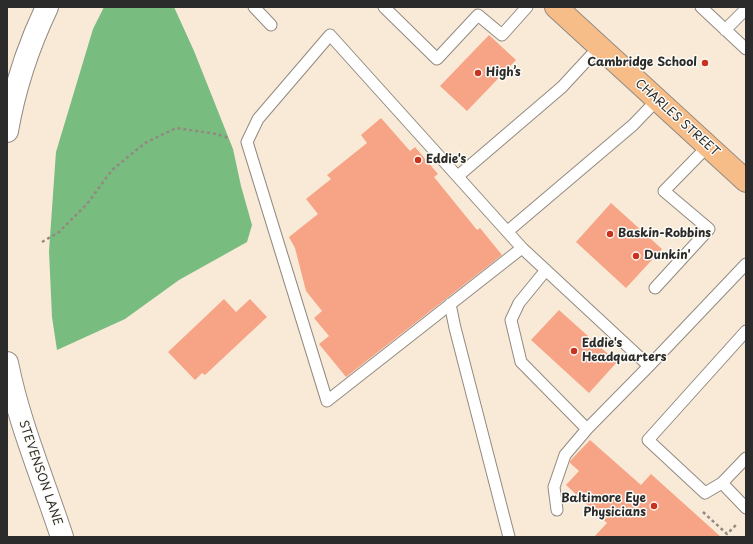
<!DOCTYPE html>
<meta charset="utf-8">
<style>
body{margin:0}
#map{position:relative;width:753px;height:544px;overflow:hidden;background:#f8ead7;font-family:"Playpen Sans",sans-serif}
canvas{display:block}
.frame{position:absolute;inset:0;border:8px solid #2b2b2b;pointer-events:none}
</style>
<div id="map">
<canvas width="753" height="544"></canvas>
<div class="frame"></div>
</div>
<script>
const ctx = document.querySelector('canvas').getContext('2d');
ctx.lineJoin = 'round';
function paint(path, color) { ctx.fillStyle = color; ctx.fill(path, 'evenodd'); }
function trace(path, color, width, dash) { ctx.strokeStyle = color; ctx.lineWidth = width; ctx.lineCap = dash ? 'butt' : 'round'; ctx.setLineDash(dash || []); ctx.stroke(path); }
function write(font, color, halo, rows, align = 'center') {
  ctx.font = font + ' "Playpen Sans",sans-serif'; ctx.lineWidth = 3; ctx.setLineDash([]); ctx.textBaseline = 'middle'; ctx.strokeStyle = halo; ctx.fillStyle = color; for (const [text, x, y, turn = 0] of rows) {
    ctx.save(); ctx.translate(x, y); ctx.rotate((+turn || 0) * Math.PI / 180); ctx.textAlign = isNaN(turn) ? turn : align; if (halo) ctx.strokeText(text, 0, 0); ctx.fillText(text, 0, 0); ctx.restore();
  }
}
const forest = new Path2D(`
 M104,7H174L194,51L233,149L241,186L252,225L247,242L179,280L125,319L57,350L52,317L49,251L56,152L93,29Z`);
const building = new Path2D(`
 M489,35L516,60L467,111L440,86Z
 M381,118L410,151L415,147L438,174L434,177L477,230L480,228L502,255L346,377L319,344L329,336L314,318L322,311L306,291L295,248L289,237L318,214L306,199L331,179L327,175L367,143L361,135Z
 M611,203L662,249L626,288L576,242Z
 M224,299L236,312L250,299L267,317L205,375L202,373L195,380L168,352Z
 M559,310L617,362L589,393L531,340Z
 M590,440L641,485L651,474L721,537H594L607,523L566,485L579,471L570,463V461Z`);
const path = new Path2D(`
 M42,242L59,232L87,204L112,170L145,143L176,128L217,134L229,138
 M703,512L727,534L737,524`);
const service = new Path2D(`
 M254,7L271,25
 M384,7L437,59L478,15L502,35L527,7
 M701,7L746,49
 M725,30L746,9
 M330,35L522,248L327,401L247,142L258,119Z
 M458,176L562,87L599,47
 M508,231L633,125L657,100
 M522,248L649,366
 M546,270L519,303L511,320L521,362L587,429L649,366L746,264
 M655,288L709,229L664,191L708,146
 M450,304L455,328L509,537
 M746,331L648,440L705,493L722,483L746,458
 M722,483L746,508
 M557,510L554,487L565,455L587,429`);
const tertiary = new Path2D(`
 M7,131C14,90 29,45 47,7
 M7,363C19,423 43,479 62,537`);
const primary = new Path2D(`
 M556,7L746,181`);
const markers = [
 [705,63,4,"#c8321e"],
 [478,73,4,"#c8321e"],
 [418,160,4,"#c8321e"],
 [610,234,4,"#c8321e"],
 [636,256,4,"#c8321e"],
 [574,351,4,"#c8321e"],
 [654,506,4,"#c8321e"]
];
const poiNames = [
 ["Cambridge School",697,63,"right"],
 ["High’s",486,73],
 ["Eddie's",426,160],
 ["Baskin-Robbins",618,234],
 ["Dunkin'",644,256],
 ["Eddie's",582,344],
 ["Headquarters",582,358],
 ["Baltimore Eye",646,499,"right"],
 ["Physicians",646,513,"right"]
];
const streetNames = [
 ["CHARLES STREET",677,118,42],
 ["STEVENSON LANE",40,473,71]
];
paint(forest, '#78bc7f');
paint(building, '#f7a386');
trace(service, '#928a81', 13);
trace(tertiary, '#928a81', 24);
trace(primary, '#928a81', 24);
trace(path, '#928a81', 2.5, [3, 3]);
trace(service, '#fff', 11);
trace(tertiary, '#fff', 22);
trace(primary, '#f7bd88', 22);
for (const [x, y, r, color] of markers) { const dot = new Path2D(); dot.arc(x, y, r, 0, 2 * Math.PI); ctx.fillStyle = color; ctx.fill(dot); trace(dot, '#fdfcf7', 1.5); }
write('bold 12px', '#2b2b2b', '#fdfcf7', poiNames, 'left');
write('12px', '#2b2b2b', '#fdfcf7', streetNames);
</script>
